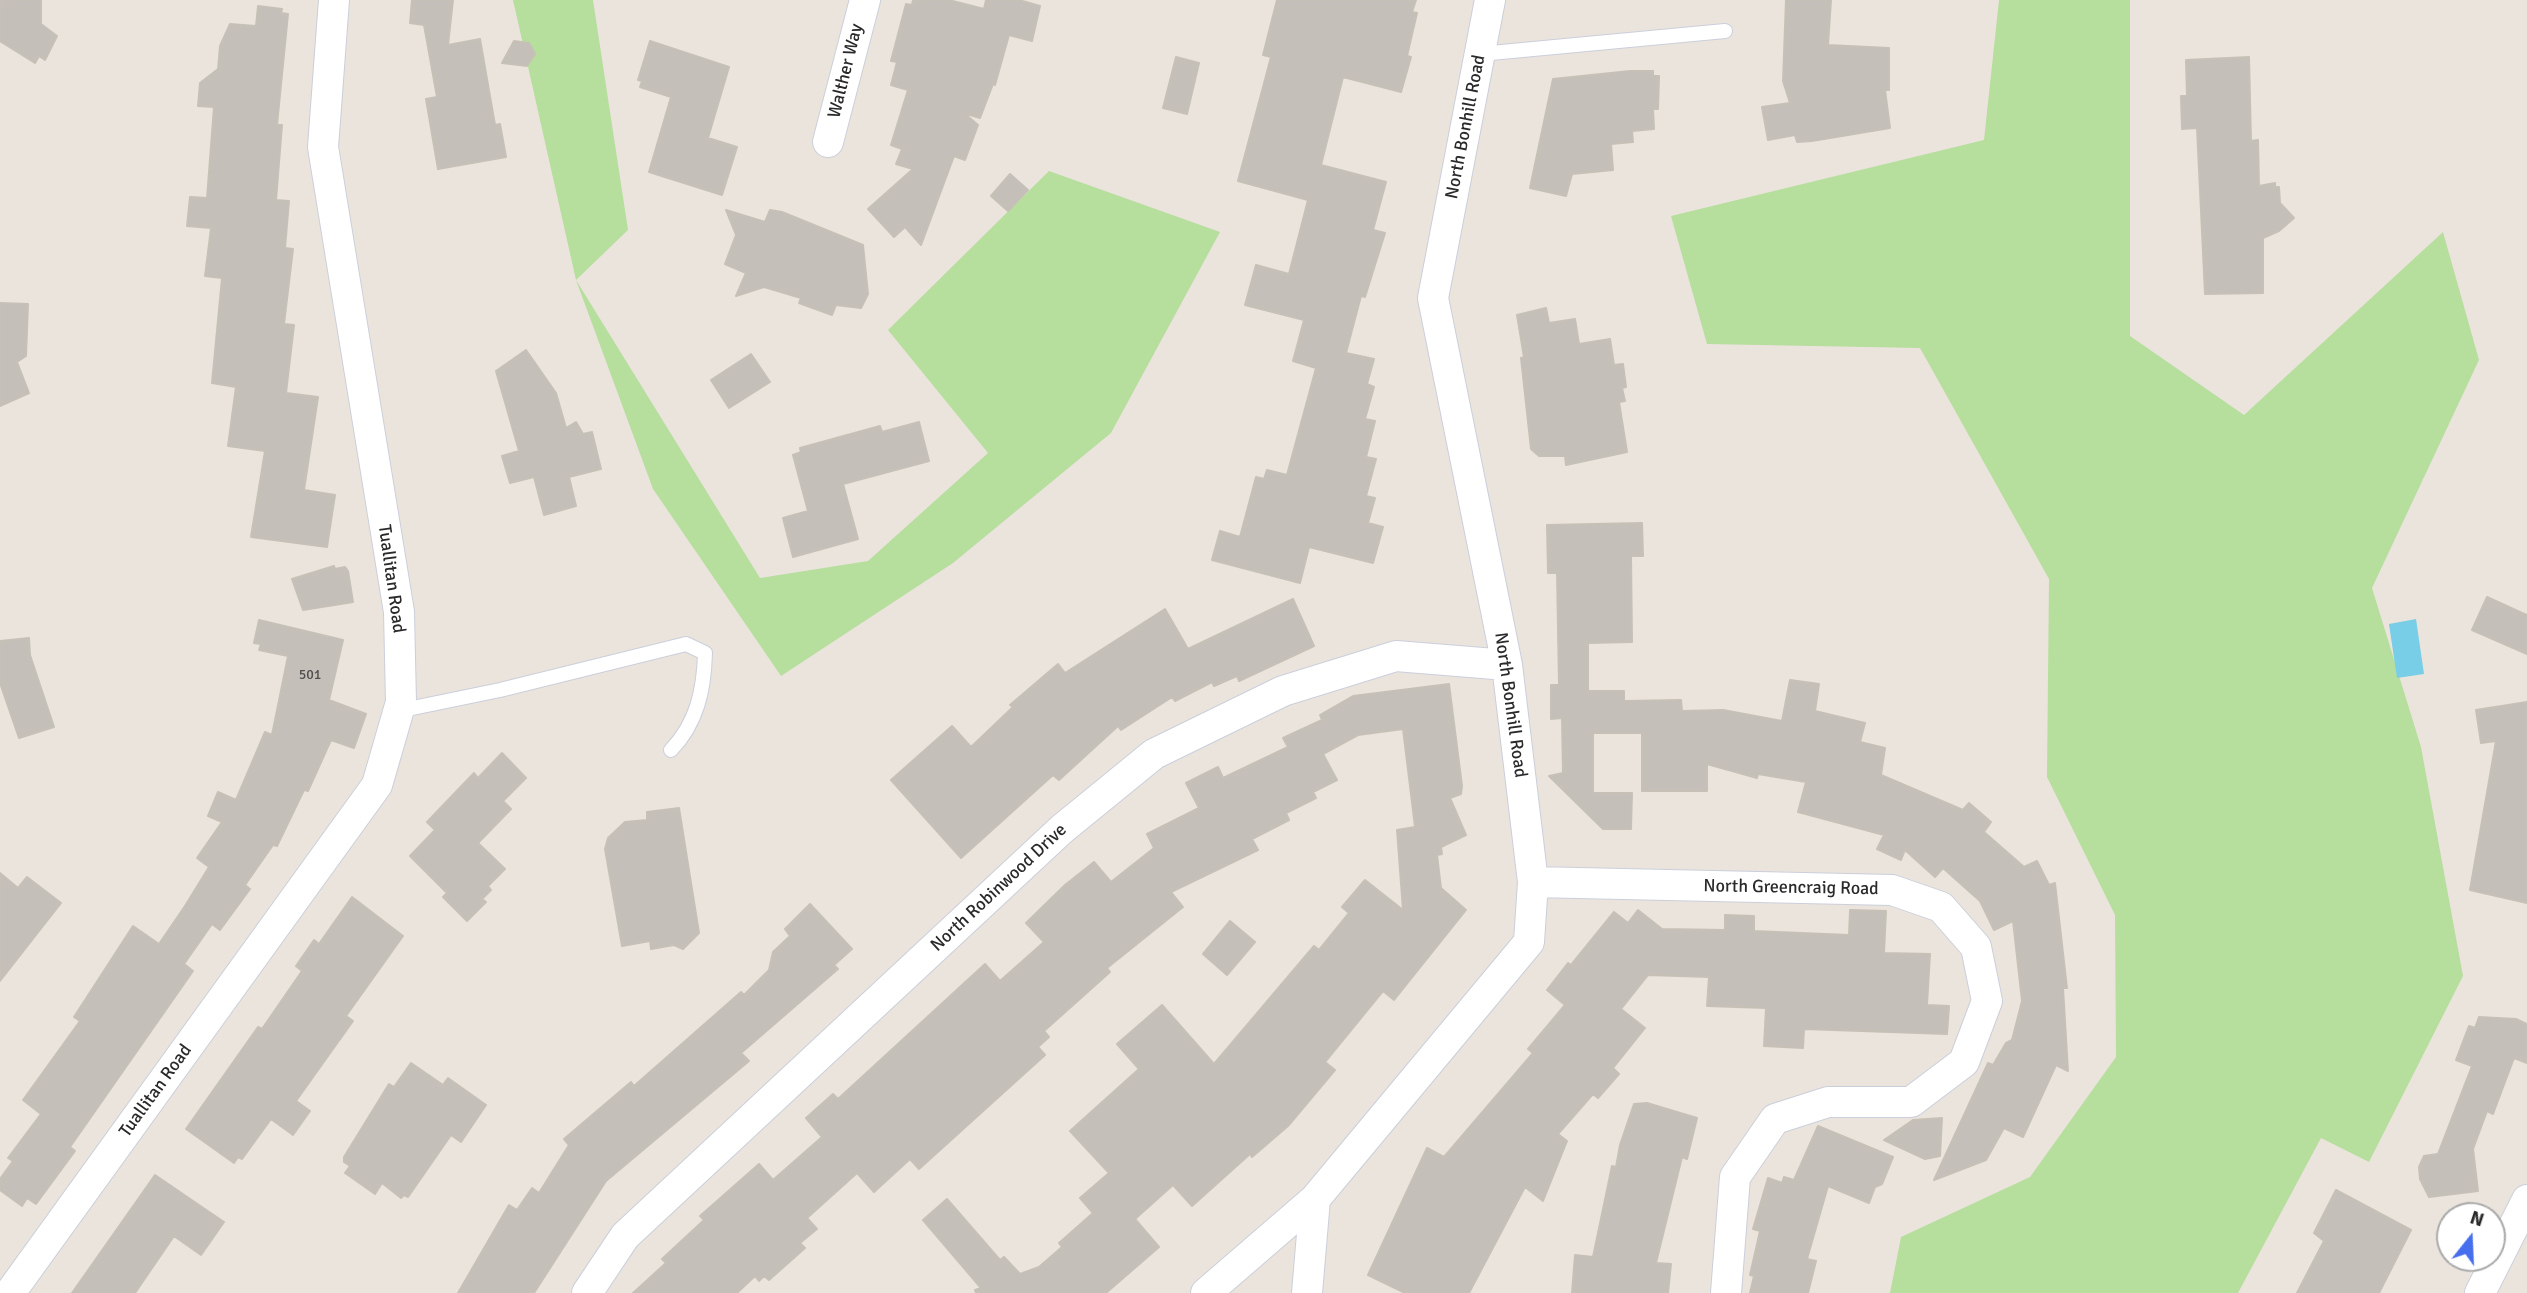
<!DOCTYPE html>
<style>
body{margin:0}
#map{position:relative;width:2527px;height:1293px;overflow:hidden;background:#ebe4dd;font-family:Signika,sans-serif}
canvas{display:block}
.north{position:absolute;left:2436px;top:1202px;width:70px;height:70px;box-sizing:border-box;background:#fff;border:2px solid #aaa;border-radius:50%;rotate:18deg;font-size:19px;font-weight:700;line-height:28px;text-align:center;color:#2a2a2a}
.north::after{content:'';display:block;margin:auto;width:24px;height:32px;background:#476fed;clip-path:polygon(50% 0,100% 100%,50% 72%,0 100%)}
</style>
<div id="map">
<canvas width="2527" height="1293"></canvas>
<div class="north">N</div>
</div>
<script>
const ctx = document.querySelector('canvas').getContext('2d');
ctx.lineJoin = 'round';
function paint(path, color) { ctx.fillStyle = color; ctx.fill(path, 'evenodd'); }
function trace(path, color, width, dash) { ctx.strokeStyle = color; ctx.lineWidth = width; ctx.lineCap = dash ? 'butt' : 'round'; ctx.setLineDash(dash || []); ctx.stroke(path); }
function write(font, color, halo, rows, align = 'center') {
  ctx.font = font + ' Signika,sans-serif'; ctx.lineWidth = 6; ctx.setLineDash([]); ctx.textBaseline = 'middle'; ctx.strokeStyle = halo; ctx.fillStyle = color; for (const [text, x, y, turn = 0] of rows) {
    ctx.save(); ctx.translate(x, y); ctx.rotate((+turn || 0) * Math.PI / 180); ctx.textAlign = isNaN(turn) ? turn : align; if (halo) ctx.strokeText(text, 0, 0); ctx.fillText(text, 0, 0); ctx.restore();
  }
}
const green = new Path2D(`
 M513,0H593L628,230L576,280L760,578L868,561L988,453L888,330L1049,171L1220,232L1111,433L953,563L781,676L653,489L576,280Z
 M1999,0H2130V336L2244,415L2443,232L2479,360L2372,588L2421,747L2463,976L2369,1162L2321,1138L2238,1293H1890L1901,1237L2030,1177L2116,1057L2115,915L2047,777L2049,579L1920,348L1707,344L1671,216L1984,140Z`);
const water = new Path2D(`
 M2416,619L2424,674L2397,678L2389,624Z`);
const building = new Path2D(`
 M0,0H41V24L57,36L45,60L39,56L35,63L0,41Z
 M412,0H453L448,45L480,39L495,125L500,124L506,157L438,169L426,99L437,97L424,25L410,23Z
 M913,0H949L984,9L986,0H1019L1040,6L1032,41L1009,35L995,85L993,84L980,118L964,113L978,125L965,160L954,156L921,245L905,227L894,237L868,209L913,169L896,164L902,149L891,145L908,90L891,85L897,62L891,61L906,4L912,5Z
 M1277,0H1416L1412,12L1417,13L1407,56L1411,57L1401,92L1343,77L1321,165L1386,182L1373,230L1385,233L1365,297L1361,296L1346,353L1374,359L1367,384L1374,387L1365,419L1375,421L1366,457L1376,459L1366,496L1375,498L1368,523L1383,527L1373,563L1309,547L1300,583L1212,560L1220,531L1240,537L1256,477L1264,479L1267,470L1287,475L1316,368L1293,361L1304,320L1245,305L1256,265L1289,274L1308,200L1238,181L1271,57L1263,55Z
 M1786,0H1831L1828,45L1889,48V90H1885L1890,128L1812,141L1797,142L1795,135L1768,140L1762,107L1790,103L1783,81Z
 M258,6L282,9L281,13L288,14L277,125H282L276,200L289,201L285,248L293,249L284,324L294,325L286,393L318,397L304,490L335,495L327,547L251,537L265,451L228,446L236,387L212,383L222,278L205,276L211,228L187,226L190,197L207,198L214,107L198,106L200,83L218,69L220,46L230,24L256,26Z
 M514,41L529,43L535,54L527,66L502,63Z
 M650,41L729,67L708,138L737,147L722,195L649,172L671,97L640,87L642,81L638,80Z
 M1176,57L1199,63L1187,114L1163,108Z
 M2249,57L2251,141L2258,140L2259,186L2275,183V187H2279L2280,203L2294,218L2279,231L2263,238V293L2205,294L2197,128L2182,129L2181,96H2187L2186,60Z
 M1630,71H1653V76H1659L1658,109H1653L1654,129L1632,131L1633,142L1611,144L1613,170L1572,174L1566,196L1530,188L1553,79Z
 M1010,174L1028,190L1008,211L991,196Z
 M726,210L765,222L770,210L782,212L863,245L868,294L861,308L836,305L832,315L799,303L801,298L764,287L736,296L746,273L725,264L736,235Z
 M0,303L28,304L26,356L17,362L29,393L0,406Z
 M1546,308L1549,323L1575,319L1579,344L1610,339L1614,365L1623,364L1626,387L1622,388L1625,401L1619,402L1627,452L1566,465L1565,456H1539L1531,449L1521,358L1524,357L1517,315Z
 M526,350L556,393L566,428L576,422L583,434L592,432L601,469L569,477L576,506L544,515L534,477L510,483L502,456L519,451L496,371Z
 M751,354L770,382L729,408L711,380Z
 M919,422L929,461L843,484L858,539L793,557L783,518L808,511L793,455L801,452L800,448L880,426L882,432Z
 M1642,523L1643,556H1631L1632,642L1588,643V691H1624V701L1681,700L1682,711L1723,710L1782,721L1790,680L1819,684L1815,711L1865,723L1860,742L1885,748L1881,775L1963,810L1969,803L1991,822L1984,832L2024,867L2037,861L2049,885L2055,883L2067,988H2063L2068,1071L2056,1065L2023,1137L2004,1128L1986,1160L1934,1180L1988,1063L1993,1065L2006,1043L2012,1040L2022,1001L2013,921L1994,930L1980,901L1943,868L1935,877L1905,850L1901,860L1877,849L1884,835L1798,812L1806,782L1758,774L1757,778L1707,764V791H1642V733H1593V793H1632L1631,829H1603L1549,776L1563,773L1562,718L1551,719V685H1559L1557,573H1548L1547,525Z
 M334,566L335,569L345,567L348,571L353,602L303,610L292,579Z
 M2487,597L2527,615V654L2472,630Z
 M1293,599L1314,646L1239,681L1237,676L1214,686L1212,682L1175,701L1172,697L1121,730L1118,726L1059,780L1053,775L961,858L891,780L952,726L971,747L1013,707L1010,705L1058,664L1065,673L1165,609L1188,649Z
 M259,620L343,640L329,700L366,714L354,748L331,740L308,791L304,790L277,846L273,845L245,885L250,889L220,930L212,924L184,964L193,971L70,1147L75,1151L36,1204L27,1198L22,1206L0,1190V1179L13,1161L8,1158L41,1114L23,1100L80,1021L74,1017L133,926L159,944L185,906L209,867L197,858L222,822L208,816L218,792L236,800L265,732L272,735L288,656L259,650L261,644L254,643Z
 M29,638L30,655L54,727L19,738L0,683V641Z
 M1449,684L1462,786L1461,794L1450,798L1466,835L1441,847L1442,854L1437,855L1441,888L1466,910L1394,1000L1383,991L1325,1062L1335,1070L1288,1126L1252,1157L1250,1154L1192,1206L1173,1185L1135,1219L1159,1247L1106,1293H976L975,1290L981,1288L923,1220L947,1199L1000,1260L1004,1257L1020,1274L1039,1267L1062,1247L1059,1243L1093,1213L1080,1198L1109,1173L1070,1131L1139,1069L1117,1044L1162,1005L1214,1064L1314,946L1319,950L1349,913L1342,907L1365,880L1403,910L1397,830L1415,827L1403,729L1358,735L1323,754L1337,780L1313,792L1316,798L1286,813L1289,820L1252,839L1258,850L1171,892L1183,907L1107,968L1110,972L1044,1031L1049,1037L1038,1047L1045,1055L919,1169L910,1159L874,1192L857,1173L807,1218L817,1229L800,1243L805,1248L769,1280L764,1276L759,1281L755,1276L737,1293H633L666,1263L662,1259L704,1220L700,1216L759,1164L773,1180L822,1137L806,1118L833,1094L838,1099L985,964L1000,981L1044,942L1026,923L1065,885L1094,862L1111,882L1154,848L1147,834L1199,808L1186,783L1218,767L1223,778L1288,747L1283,738L1322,720L1320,715L1353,696Z
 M2527,702V903L2470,890L2496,741L2481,743L2476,710Z
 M502,753L526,778L503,801L511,809L478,843L505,869L488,886L491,890L482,899L486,902L467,921L443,897L447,893L410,856L435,830L427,822L474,773L478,778Z
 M679,808L699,933L683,949L674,945L651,949L650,941L622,946L605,849L608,838L625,822L647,820V812Z
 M0,873L18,888L27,877L61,903L0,981Z
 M352,897L403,936L346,1016L353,1021L296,1101L310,1111L293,1135L271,1119L242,1159L238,1157L234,1163L186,1129L258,1027L262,1029L302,971L296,966L314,940L319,944Z
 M810,904L852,949L834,965L838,969L741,1053L749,1061L606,1181L534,1293H458L509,1205L517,1210L532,1188L539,1193L569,1145L564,1139L631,1082L634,1086L741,992L744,995L769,970L773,952L790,936L785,929Z
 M1638,910L1662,929L1725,930V915L1754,916V931L1849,935L1850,910L1886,911L1884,953L1930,954L1927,1005L1949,1006L1947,1034L1804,1029L1803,1048L1764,1046L1766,1008L1707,1006L1709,977L1648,975L1621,1009L1645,1028L1613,1068L1619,1074L1598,1098L1593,1094L1558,1134L1567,1141L1543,1201L1525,1187L1469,1293H1405L1368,1275L1427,1148L1444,1157L1533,1053L1528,1049L1565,1005L1547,990L1568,963L1571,965L1614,912L1628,923Z
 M1230,921L1255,942L1227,975L1203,954Z
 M2479,1017L2516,1019L2527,1024V1063L2514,1058L2493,1114L2487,1111L2473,1149L2478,1191L2429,1197L2420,1179L2419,1167L2424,1156L2438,1154L2472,1066L2456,1060L2469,1026L2475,1028Z
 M411,1063L443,1085L448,1078L486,1105L461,1142L451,1135L408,1197L404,1195L401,1198L382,1183L375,1194L345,1173L350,1166L344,1162V1157L389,1084L394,1087Z
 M1647,1103L1697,1118L1687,1159L1682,1157L1656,1263L1671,1264L1668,1293H1572L1575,1255L1593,1257L1612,1166L1616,1167L1620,1145L1634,1104Z
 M1942,1118L1940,1156L1925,1159L1884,1140L1913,1120Z
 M1818,1126L1893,1157L1882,1184L1875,1187L1869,1203L1828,1186L1807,1259L1816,1261L1808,1293H1750L1754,1276L1750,1275L1760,1231L1753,1229L1768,1178L1782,1183L1784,1177L1794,1180Z
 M155,1175L224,1222L201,1255L174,1236L135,1293H72Z
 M2336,1190L2411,1230L2379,1293H2297L2324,1241L2314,1233Z`);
const service = new Path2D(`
 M1480,54L1725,31
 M398,711L500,690L686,644L705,653C704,690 697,723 671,750`);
const minor = new Path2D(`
 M828,142L865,0
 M1533,882L1892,890L1941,907L1976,947L1987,1001L1964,1062L1911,1102H1828L1775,1119L1735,1177L1726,1293
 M10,1293L377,785L401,702L399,612L323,147L334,0
 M587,1293L625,1236L1062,829L1154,754L1283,691L1396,656L1507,665
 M1206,1293L1315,1199L1529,942L1533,882L1507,665L1433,298L1490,0
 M1307,1293L1315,1199
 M2480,1293L2527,1200`);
const numberNames = [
 ["501",310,675]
];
const streetNames = [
 ["Walther Way",846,71,-76],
 ["North Bonhill Road",1466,127,-79],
 ["Tuallitan Road",391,579,82],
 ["North Bonhill Road",1510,705,82],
 ["North Robinwood Drive",999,888,-43],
 ["North Greencraig Road",1791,888,1],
 ["Tuallitan Road",156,1091,-54]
];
paint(green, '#b6de9d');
paint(water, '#77cee6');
paint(building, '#c4bfb8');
trace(building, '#c6c0b7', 2);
trace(service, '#cbcfdb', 16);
trace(minor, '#cbcfdb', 32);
trace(service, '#fff', 14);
trace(minor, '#fff', 30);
write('14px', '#504f4e', null, numberNames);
write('18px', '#2a2a2a', '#fff', streetNames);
</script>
